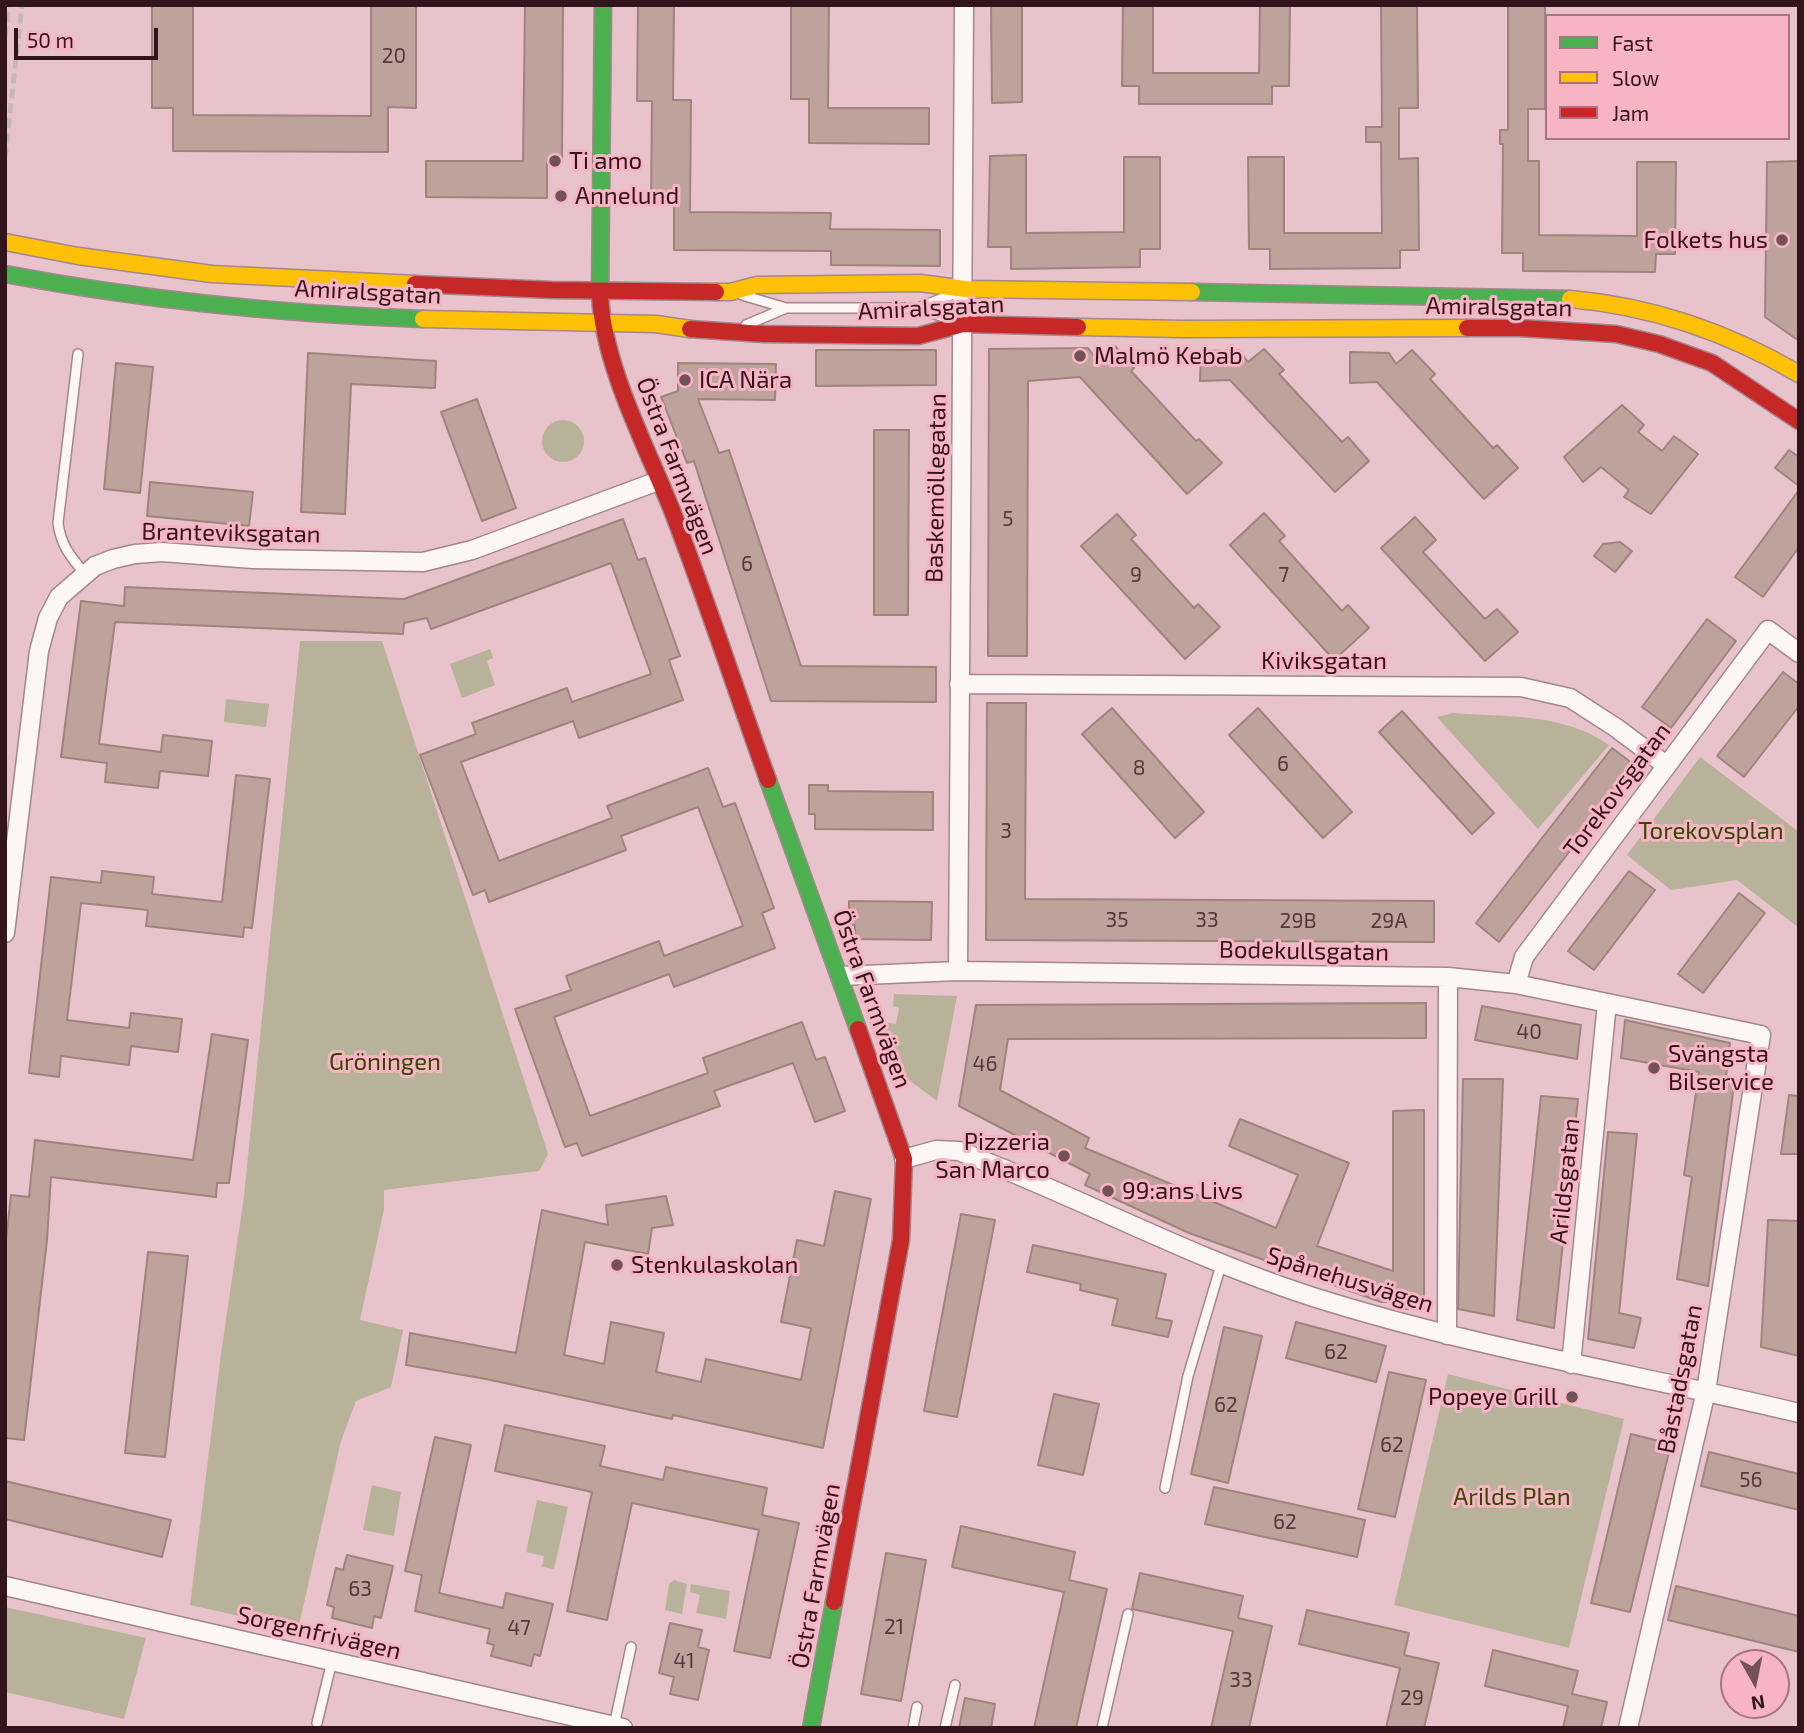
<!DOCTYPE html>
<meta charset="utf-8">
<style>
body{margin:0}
#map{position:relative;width:1804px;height:1733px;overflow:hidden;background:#e8c3cb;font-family:"Exo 2",sans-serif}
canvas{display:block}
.frame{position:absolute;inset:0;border:7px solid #32141c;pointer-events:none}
.legend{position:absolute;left:1545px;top:14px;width:245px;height:126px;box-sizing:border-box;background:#f7b4c3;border:2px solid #a87480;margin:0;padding:9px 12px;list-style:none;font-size:21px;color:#32141c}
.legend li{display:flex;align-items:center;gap:14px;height:35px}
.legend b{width:35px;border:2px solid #a87480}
.north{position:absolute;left:1720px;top:1649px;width:70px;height:70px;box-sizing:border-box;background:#f7b4c3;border:2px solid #a87480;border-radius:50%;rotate:171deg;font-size:19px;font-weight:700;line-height:28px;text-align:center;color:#32141c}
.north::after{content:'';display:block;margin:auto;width:24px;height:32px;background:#725159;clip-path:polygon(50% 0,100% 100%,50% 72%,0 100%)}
.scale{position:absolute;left:14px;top:28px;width:144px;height:32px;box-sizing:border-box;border:4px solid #32141c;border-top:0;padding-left:9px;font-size:21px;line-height:24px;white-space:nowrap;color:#32141c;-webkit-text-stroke:5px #f7b4c3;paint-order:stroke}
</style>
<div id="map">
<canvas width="1804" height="1733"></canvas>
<div class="frame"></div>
<ul class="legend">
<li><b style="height:9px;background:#4caf50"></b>Fast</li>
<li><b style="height:9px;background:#ffc107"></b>Slow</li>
<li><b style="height:9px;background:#c62828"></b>Jam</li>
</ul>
<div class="north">N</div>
<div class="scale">50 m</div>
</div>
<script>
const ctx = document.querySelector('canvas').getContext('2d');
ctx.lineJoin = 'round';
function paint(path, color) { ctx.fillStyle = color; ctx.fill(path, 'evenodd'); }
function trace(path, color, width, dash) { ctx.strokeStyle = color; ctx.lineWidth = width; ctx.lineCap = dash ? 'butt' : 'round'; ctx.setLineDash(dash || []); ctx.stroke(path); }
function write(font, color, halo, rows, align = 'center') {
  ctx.font = font + ' "Exo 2",sans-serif'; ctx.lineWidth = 6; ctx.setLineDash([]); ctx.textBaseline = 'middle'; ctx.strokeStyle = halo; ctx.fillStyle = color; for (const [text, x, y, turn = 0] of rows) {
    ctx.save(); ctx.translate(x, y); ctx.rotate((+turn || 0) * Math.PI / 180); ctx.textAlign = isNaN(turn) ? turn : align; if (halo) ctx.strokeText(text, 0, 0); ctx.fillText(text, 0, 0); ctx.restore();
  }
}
const green = new Path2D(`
 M542 441a21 21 0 1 1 42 0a21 21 0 1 1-42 0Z
 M300,641H382L548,1154L539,1171L384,1190V1209L360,1320L403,1330L391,1387L356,1401L341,1441L298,1629L190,1605L221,1354L244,1196Z
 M490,649L493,658L487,661L495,685L462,698L450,664Z
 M226,699L269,704L266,727L224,722Z
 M1453,713C1506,717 1564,713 1609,745L1538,829L1437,717Z
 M1700,757L1799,832V928L1737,880L1671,890L1627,855Z
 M894,994L957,996L937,1101L902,1075L885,1032L888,1023L896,1024L899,1008L893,1006Z
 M1448,1374L1624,1419L1569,1648L1394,1605Z
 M372,1485L401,1492L394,1536L363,1530Z
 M537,1500L568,1507L554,1569L542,1567L544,1556L526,1552Z
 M674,1580L687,1584L682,1614L665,1610L669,1584Z
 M691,1584L730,1591L726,1619L696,1613L700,1595L690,1592Z
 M5,1607L146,1638L124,1719L5,1692Z`);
const building = new Path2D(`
 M152,5H193V115L371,116V5H416V108L388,107V152L173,151V108H152Z
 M525,5H563L562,163H547V198L426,197V161H523Z
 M638,5H674L673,100H691L690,212L831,213L830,229L940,230V266L831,265V251L674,250V203H651L652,101H637Z
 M791,5H829L828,108H929V144L809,143V99H791Z
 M991,5H1022V102L992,103Z
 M1123,5H1153V73H1259L1260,5H1290L1289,86H1272V104H1139V86H1122Z
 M1381,5H1417L1418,108H1399V159L1418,158L1419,250H1400V268L1270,269V249H1249L1248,157H1284V233H1382L1381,142H1366V127H1382Z
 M1508,5H1545V109H1528V161H1539V235L1637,236V162H1676L1675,254H1656L1655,272L1523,271V253H1502L1503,144H1500V130H1508Z
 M1026,155V233L1124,232V157H1160V249H1140V267L1011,269V247H988L990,156Z
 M1799,161V341L1765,317L1767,162Z
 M1115,346L1134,368L1131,371L1196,441L1199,439L1222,463L1187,494L1080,377L1028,381L1027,656H988L989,349L1088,348L1098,361Z
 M1264,349L1284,370L1279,374L1342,442L1348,437L1369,461L1335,492L1230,380L1200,381L1201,351L1239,350L1248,362Z
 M816,350H936V385L816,386Z
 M1412,350L1435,374L1430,379L1493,448L1497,445L1518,468L1484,499L1377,382L1350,383V352L1389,353L1396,364Z
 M308,353L436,361L435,388L351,384L345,514L301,512Z
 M116,363L153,367L140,493L104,489Z
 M678,363L776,364L775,400L698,399L719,453L729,450L801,666L936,667V702L771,701L694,461L687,463L661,397L678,391Z
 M477,399L516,508L482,521L441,412Z
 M1622,405L1644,425L1638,432L1662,451L1674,436L1698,454L1651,514L1624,497L1629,490L1601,467L1583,482L1564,457Z
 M874,430H909L908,615H874Z
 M1789,450L1799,457V486L1775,468Z
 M150,482L253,492L249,526L147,516Z
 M1799,490V547L1763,597L1735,577Z
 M1264,513L1285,536L1279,541L1342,611L1348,605L1369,628L1334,660L1230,545Z
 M1117,514L1136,535L1131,539L1194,608L1198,604L1220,627L1185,659L1081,546Z
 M1415,517L1436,540L1423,552L1485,619L1497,609L1518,632L1485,661L1381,548Z
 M623,519L638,560L645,558L680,656L669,660L683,700L579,738L573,721L461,762L499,861L612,818L607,806L708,768L723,807L735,803L774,908L762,913L775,948L674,987L669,974L554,1017L590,1116L708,1073L703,1058L802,1022L816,1060L825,1057L845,1111L815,1122L793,1063L714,1091L720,1106L582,1156L577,1143L565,1147L515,1009L571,990L566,976L659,941L664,956L743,926L698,807L621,836L626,850L489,902L485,890L473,895L420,755L476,734L472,723L567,688L572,702L651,674L611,563L431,629L427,618L404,623L403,634L115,622L99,744L161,752L163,735L212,741L208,776L160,771L158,788L105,782L107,763L61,757L81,601L124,606L125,587L404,599Z
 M1620,542L1632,551L1615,572L1594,556L1603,544Z
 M1707,619L1736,641L1671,728L1642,707Z
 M1783,672L1799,684V706L1744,777L1717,756Z
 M987,703H1026L1025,899L1434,901V942L986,940Z
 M1112,708L1204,812L1175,838L1082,734Z
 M1258,708L1352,812L1323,838L1229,735Z
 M1402,711L1494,813L1472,834L1379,732Z
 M1612,748L1636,766L1499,942L1476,923Z
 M236,775L270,779L252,928L244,927L243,937L146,926L148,910L81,903L67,1020L129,1028L131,1013L182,1019L178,1052L131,1046L129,1065L61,1056L59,1077L29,1073L51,877L101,883L102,871L154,877L152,894L222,902Z
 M809,785H828V791L933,792V830L815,829V814H809Z
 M1629,871L1655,890L1594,970L1568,951Z
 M1739,893L1765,913L1703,993L1678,974Z
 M849,901L932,902L931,940L855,939V925H849Z
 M1426,1003V1038L1008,1039L1000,1090L1089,1138L1085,1148L1276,1228L1298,1175L1229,1146L1240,1119L1349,1163L1317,1246L1393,1271V1111L1424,1110V1309H1394L1393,1302H1381L1189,1233L1085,1185L1090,1174L959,1106L976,1005Z
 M1482,1006L1581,1025L1577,1059L1475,1040Z
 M1625,1020L1730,1043L1726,1076L1735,1077L1708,1286L1677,1279L1692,1177L1684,1175L1699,1072L1621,1058Z
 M212,1034L248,1040L229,1183H217L216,1197L51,1177L47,1240L24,1440L5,1438V1249L11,1195L29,1197L35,1140L193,1160Z
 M1463,1079H1503L1494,1316L1458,1309Z
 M1789,1095L1799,1096V1154H1781Z
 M1541,1096L1578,1099L1554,1328L1517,1320Z
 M1608,1132L1637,1134L1619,1313L1641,1318L1634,1348L1588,1339Z
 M835,1191L871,1199L823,1448L673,1415L672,1419L486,1379L406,1365L410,1333L516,1353L542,1210L608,1225L606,1205L666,1196L673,1225L652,1228L648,1254L585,1242L564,1355L604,1364L611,1322L664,1333L656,1372L701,1382L706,1359L801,1380L811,1328L781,1322L797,1240L824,1246Z
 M961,1214L995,1220L957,1417L924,1411Z
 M1768,1220L1799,1221V1356L1761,1347Z
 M1033,1245L1166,1274L1156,1318L1172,1321L1168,1337L1112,1325L1118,1299L1080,1290L1081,1284L1027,1272Z
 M148,1252L188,1256L165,1457L125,1453Z
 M1296,1322L1386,1346L1376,1382L1286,1358Z
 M1224,1327L1262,1336L1228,1483L1191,1474Z
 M1389,1372L1426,1380L1395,1517L1358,1509Z
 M1054,1394L1099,1404L1083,1475L1038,1465Z
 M505,1425L605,1446L600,1466L663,1480L666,1467L767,1488L762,1515L799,1523L770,1658L734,1651L759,1530L632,1503L607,1620L567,1611L592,1492L495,1471Z
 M1631,1434L1671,1444L1630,1612L1591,1603Z
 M435,1437L471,1445L439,1593L503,1608L506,1593L553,1604L540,1656L534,1654L531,1666L491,1656L494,1645L487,1643L490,1629L415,1611L422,1575L405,1571Z
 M1709,1452L1799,1474V1510L1701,1486Z
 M5,1481L171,1520L162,1557L5,1519Z
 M1214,1487L1365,1520L1357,1557L1205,1524Z
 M961,1526L1075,1552L1069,1580L1107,1589L1076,1728H1034L1064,1592L952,1567Z
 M886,1553L926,1560L901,1701L861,1694Z
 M347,1555L393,1566L381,1618L374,1616L372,1628L332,1618L334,1607L327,1605L336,1568L343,1570Z
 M1140,1573L1243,1596L1238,1618L1272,1626L1249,1728H1211L1233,1631L1132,1609Z
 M1676,1586L1799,1616V1652L1668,1620Z
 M1307,1610L1409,1633L1404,1655L1439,1663L1424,1728H1386L1400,1668L1299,1644Z
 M670,1623L702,1630L698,1647L709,1650L698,1700L670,1694L674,1677L659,1673Z
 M1493,1650L1578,1671L1572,1694L1607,1702L1601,1728H1563L1568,1706L1485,1686Z
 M965,1698L995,1704L991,1728H959Z`);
const lane = new Path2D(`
 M742,295L786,308H918L952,320
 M918,308L953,294
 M746,325L786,308
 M78,354L58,523C61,546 71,557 85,574
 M1165,1488L1188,1376L1221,1265
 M317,1723L332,1661
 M614,1726L631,1647
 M913,1728L917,1707
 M945,1728L955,1685
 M1102,1728L1128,1614`);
const street = new Path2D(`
 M959,684L1521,687L1570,698L1615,727L1666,765
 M5,933L39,651L48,618L59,597L95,566L113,559L135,554L162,552L253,559L423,562L472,550L658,481
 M958,971C959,649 964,327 964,5
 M840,976L958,971L1448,977L1516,984L1761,1035L1706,1391L1628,1728
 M1516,984L1524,957L1768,630L1799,653
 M904,1159L936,1150L959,1151C1077,1196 1189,1257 1310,1296C1470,1347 1636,1374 1799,1413
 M1447,1335L1448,977
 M1571,1364L1607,1003
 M5,1586L623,1728`);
const fast = new Path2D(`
 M5,274C142,300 283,314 423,319
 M1192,292L1570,299
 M600,296L603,5
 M768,780L858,1029
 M811,1728L834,1602`);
const slow = new Path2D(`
 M5,242L78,256L212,274L415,284
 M716,292H730L757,285L920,283L965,289L1192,292
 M1570,299C1651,306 1729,333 1799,374
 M423,319L656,324L690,329
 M1078,327L1182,329L1467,328`);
const jam = new Path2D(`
 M415,284L552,290L716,292
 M600,296C604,368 647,447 673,513C707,601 736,691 768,780
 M1467,328H1519L1616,334L1659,344L1712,363L1799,421
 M690,329L764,334L918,336L963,324L1078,327
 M834,1602L901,1240L904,1159L858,1029`);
const rail = new Path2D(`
 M5,37L9,5
 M5,158L22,5`);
const markers = [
 [555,161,7,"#725159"],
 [561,196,7,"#725159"],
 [1782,240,7,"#725159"],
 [1080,356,7,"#725159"],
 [685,380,7,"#725159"],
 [1654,1068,7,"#725159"],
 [1064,1156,7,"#725159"],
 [1108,1191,7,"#725159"],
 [617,1265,7,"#725159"],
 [1572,1397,7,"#725159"]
];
const numberNames = [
 ["20",394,56],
 ["5",1008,519],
 ["6",747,564],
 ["9",1136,575],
 ["7",1284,575],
 ["6",1283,764],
 ["8",1139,768],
 ["3",1006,831],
 ["35",1117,920],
 ["33",1207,920],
 ["29B",1298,921],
 ["29A",1389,921],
 ["40",1529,1032],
 ["46",985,1064],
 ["62",1336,1352],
 ["62",1226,1405],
 ["62",1392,1445],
 ["56",1751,1480],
 ["62",1285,1522],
 ["63",360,1589],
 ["21",894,1627],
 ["47",519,1628],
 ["41",684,1661],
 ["33",1241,1680],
 ["29",1412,1698]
];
const poiNames = [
 ["Ti amo",569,161],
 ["Annelund",575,196],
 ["Folkets hus",1768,240,"right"],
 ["Malmö Kebab",1094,356],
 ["ICA Nära",699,380],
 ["Svängsta",1668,1054],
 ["Bilservice",1668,1082],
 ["Pizzeria",1050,1142,"right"],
 ["San Marco",1050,1170,"right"],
 ["99:ans Livs",1122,1191],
 ["Stenkulaskolan",631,1265],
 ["Popeye Grill",1558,1397,"right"]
];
const streetNames = [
 ["Amiralsgatan",368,292,3],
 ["Amiralsgatan",1499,307,1],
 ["Amiralsgatan",931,308,-3],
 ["Östra Farmvägen",677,466,69],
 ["Baskemöllegatan",936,488,-89],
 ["Branteviksgatan",231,533,1],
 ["Kiviksgatan",1324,661],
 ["Torekovsgatan",1617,790,-53],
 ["Bodekullsgatan",1304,951,1],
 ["Östra Farmvägen",872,999,70],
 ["Arildsgatan",1565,1181,-84],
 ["Spånehusvägen",1350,1280,17],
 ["Båstadsgatan",1680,1379,-79],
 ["Östra Farmvägen",816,1576,-80],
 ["Sorgenfrivägen",319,1633,13]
];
const parkNames = [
 ["Torekovsplan",1711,831],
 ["Gröningen",385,1062],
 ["Arilds Plan",1512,1497]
];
paint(green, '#b9b29a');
paint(building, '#bea39c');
trace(building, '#9f847c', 2);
trace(lane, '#a4868d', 12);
trace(street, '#a4868d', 21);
trace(fast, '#a4868d', 19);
trace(slow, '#a4868d', 19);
trace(jam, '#a4868d', 19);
trace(lane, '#fcf6f7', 9);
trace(street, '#fcf6f7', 18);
trace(fast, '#4caf50', 16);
trace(slow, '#ffc107', 16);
trace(jam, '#c62828', 16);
trace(rail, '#c3b9bc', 5, [10, 5]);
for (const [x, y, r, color] of markers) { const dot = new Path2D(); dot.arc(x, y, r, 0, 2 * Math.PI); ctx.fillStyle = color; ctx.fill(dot); trace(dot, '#f7b4c3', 2.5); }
write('21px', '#55383c', null, numberNames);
write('24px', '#32141c', '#f7b4c3', poiNames, 'left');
write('24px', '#32141c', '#f7b4c3', streetNames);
write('24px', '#354800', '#f7b4c3', parkNames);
</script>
